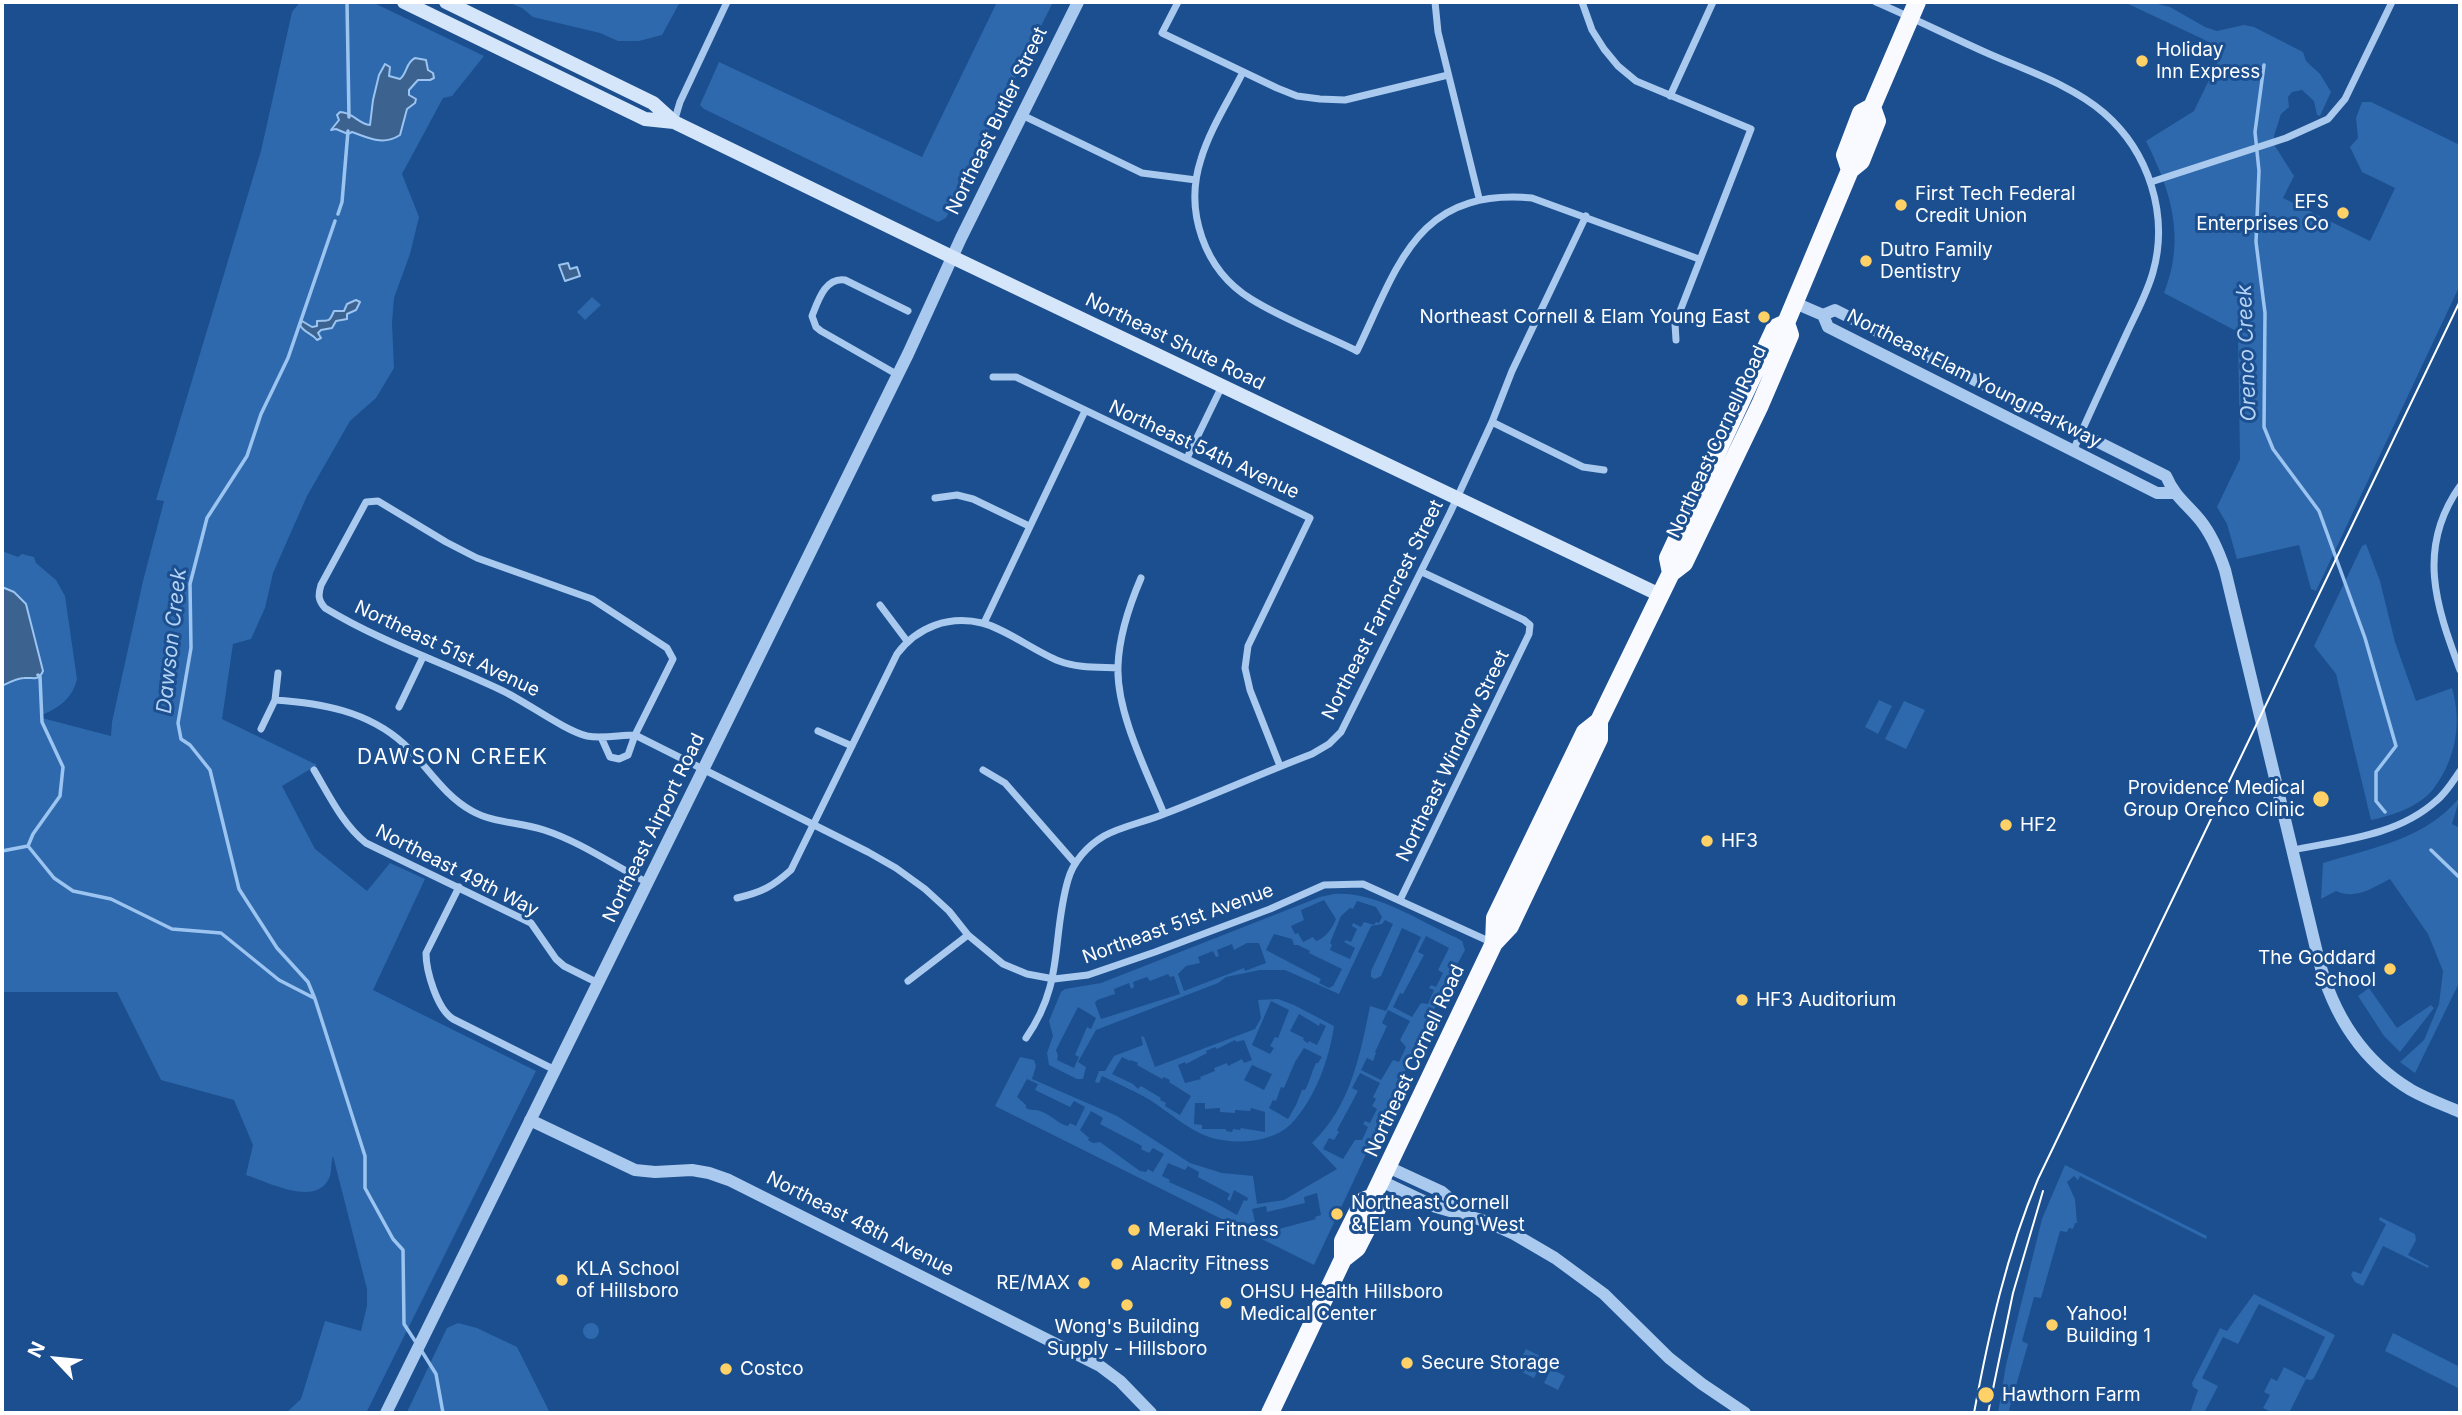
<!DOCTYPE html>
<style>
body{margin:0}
#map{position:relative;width:2462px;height:1415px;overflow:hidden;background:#1b4f8f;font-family:Inter,sans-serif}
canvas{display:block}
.frame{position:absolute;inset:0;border:4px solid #fff;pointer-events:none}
.north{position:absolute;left:21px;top:1324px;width:70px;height:70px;-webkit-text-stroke:5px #1b4f8f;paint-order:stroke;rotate:296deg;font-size:19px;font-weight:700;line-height:28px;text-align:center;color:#fff}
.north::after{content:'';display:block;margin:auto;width:24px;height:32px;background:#fff;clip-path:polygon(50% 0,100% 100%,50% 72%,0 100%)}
</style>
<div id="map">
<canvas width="2462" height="1415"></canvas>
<div class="frame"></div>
<div class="north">N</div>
</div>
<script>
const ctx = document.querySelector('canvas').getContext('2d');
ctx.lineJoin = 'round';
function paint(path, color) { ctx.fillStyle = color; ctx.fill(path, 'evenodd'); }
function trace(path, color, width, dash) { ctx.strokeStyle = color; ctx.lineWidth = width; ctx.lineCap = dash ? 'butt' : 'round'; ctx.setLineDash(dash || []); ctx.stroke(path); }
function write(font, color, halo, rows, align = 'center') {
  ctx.font = font + ' Inter,sans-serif'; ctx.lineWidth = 6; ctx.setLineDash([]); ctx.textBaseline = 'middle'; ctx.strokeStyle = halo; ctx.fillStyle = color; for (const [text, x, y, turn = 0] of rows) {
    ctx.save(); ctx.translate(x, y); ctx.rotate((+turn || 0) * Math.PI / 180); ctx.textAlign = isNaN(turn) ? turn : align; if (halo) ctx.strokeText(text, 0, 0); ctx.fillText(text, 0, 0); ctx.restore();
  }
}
const green = new Path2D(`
 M300,2H372L484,56L452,96L443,98L402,174L419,217L410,254L394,298L392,323L394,368L376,398L350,421L307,496L273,573L265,608L251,639L233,644L222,719L317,765L282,786L315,849L367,891L390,863L425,879L373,990L536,1071L366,1413H286L301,1399L325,1321L361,1331L367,1306V1289L333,1156C330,1165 333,1174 327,1182C311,1205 268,1182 246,1175L253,1145L234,1100L161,1080L117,992H2V551L18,557L22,554L34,557L36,563L56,580L65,596L77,679C72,699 60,707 42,715V718L111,736L112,722L143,581L164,501L156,500L261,151L292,12Z
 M508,2H680L662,35L639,41H618L600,33L533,17L522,8Z
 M997,2H1053L946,218L938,222L704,109L700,105L719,62L922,157Z
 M2124,2H2150L2170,7L2205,27L2217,31L2244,25L2254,27L2303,52L2306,61L2320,74L2331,92L2320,116L2317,115L2314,101L2302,90L2292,92L2288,97L2289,107L2281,114L2274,136L2275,146L2294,176L2283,198L2370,241L2395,188L2362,172L2350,147L2358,138L2356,118L2362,102H2371L2460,145V285L2316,591L2311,589L2299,545L2237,559L2227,524L2217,507L2240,459L2238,332L2164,293C2186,238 2171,191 2146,141L2194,111L2224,49Z
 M592,297L601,305L585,320L577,312Z
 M2366,544L2380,581L2395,642L2416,701L2452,688C2462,723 2456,758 2434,788C2421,806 2392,816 2371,820L2336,674L2314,646L2362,546Z
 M1879,700L1892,706L1878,734L1865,727Z
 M1904,701L1925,710L1906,749L1885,739Z
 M2460,797L2452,824L2460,828V981L2415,1073L2400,1062L2424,1040L2439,1004L2443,971L2428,934L2390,879C2372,888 2356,900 2336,891L2321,899L2323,863C2372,848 2426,839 2460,797Z
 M1334,894C1377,891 1418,921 1457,938L1462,941L1465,950L1441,995L1314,1265L995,1106L1020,1057L1034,1060L1036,1066L1032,1079L1117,1116L1190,1163L1222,1173L1253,1176L1257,1204L1284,1200L1337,1169L1312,1143C1350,1107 1360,1056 1370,1006L1386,1011L1421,937L1402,928L1381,976L1375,979L1371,977V971L1393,924L1385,920L1382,924L1371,926L1339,994L1285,970H1260L1226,977L1218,983L1096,1030L1078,1062L1086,1067L1083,1079H1077L1049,1065L1047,1053L1053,1036L1049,1021L1061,992L1065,989L1101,983L1320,897ZM1324,900L1336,919C1333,927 1325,939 1316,941L1313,937L1303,942L1298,933L1295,934L1291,926L1304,920L1301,910ZM1357,901L1376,907L1382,917L1379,923L1376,922L1374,925L1364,922L1361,927L1353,923L1352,926L1357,929L1351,942L1346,940L1344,942L1355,948L1350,959L1330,950L1332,945L1330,943L1341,916L1350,908L1353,909ZM1274,934L1292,939L1294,945H1298L1310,951L1309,953L1342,969L1333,986L1329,988L1319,983L1321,979L1266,950ZM1426,936L1449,948L1438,970L1443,973L1436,987L1431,985L1429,988L1434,990L1428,1004L1421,1003L1412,1017L1393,1007L1400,993L1403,994L1424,955L1418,952ZM1247,943H1259L1266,963L1245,971L1244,968L1184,991L1178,974L1186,966L1200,963L1198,957L1213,951L1216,957L1219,956L1217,950L1232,944L1234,950ZM1168,974L1170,977L1174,976L1180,994L1101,1019L1095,1003L1097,1000L1115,994L1114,989L1129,983L1131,989L1134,987L1133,982L1147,977L1150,981ZM1078,1007L1096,1018L1091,1029L1087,1027L1075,1055L1079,1057L1074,1068L1057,1060L1058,1056L1056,1050ZM1388,1010L1410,1021L1400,1040L1406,1047L1399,1062L1393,1060L1381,1080L1361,1070L1367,1058L1373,1061L1376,1053L1375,1052L1387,1026L1382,1023ZM1360,1073L1380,1083L1373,1097L1376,1099L1372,1106L1377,1109L1370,1123L1365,1121L1363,1124L1368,1127L1362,1140H1355L1343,1159L1323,1149L1329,1138L1334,1140L1339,1132L1337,1130L1358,1091L1352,1088ZM1027,1079L1038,1084L1035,1090L1070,1107L1074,1101L1085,1107L1076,1126L1070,1123L1068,1126C1058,1124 1052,1115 1040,1111C1034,1109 1032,1111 1026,1108V1105L1017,1097ZM1091,1111L1103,1118L1100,1124L1142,1146L1141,1149L1149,1153L1153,1148L1164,1154L1153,1172L1148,1169L1146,1172L1140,1171L1100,1142L1093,1143L1088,1140L1089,1138L1080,1130ZM1168,1163L1185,1170L1188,1166L1199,1172L1198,1177L1230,1194L1227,1199L1230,1201L1234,1190L1248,1198L1247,1201L1244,1200L1237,1215L1214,1202L1169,1182L1170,1180L1162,1176ZM1317,1193L1321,1215L1315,1217L1316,1219L1264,1233L1263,1229L1257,1230L1252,1209L1266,1206L1267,1212L1305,1203L1304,1197Z
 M2369,988L2397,1028L2431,1005L2434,1008L2400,1052L2384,1036L2358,996Z
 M1278,999L1294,1005L1334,1026C1329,1060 1315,1099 1291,1124C1272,1143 1234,1145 1209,1137C1187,1129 1170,1113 1150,1100C1135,1091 1118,1084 1102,1076L1099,1083L1095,1082L1099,1071H1105L1114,1056L1143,1045L1141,1036L1144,1037L1155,1067L1255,1029L1261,1018L1258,1000ZM1271,1001L1289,1010L1278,1038L1275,1037L1270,1046L1274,1048L1270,1054L1252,1045ZM1299,1014L1319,1026L1320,1023L1326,1026L1317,1045L1309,1041L1308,1043L1303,1040L1304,1038L1290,1031ZM1235,1040L1236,1042L1244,1040L1252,1060L1244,1063L1242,1059L1228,1066L1227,1063L1214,1068L1215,1071L1200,1077L1201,1079L1185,1083L1178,1065L1185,1062L1186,1064L1207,1053L1206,1051L1215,1047L1217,1049ZM1304,1048L1322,1057L1318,1063H1316C1311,1073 1310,1081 1305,1090H1302L1296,1105L1288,1119L1269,1108L1273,1100L1276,1101L1281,1087L1284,1088L1295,1062ZM1122,1057L1130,1061L1131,1060L1138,1063L1137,1065L1162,1079L1164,1077L1170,1080L1169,1082L1191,1096L1180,1115L1165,1106L1166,1103L1160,1100L1161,1098L1141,1086L1138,1089L1133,1084L1112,1074ZM1252,1065L1272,1074L1264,1090L1244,1080ZM1195,1103H1205V1109L1220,1108V1112L1235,1113V1110L1250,1111L1251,1108L1265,1112V1132L1241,1128L1240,1130L1233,1129L1232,1132L1226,1131V1129H1202V1125L1194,1124Z
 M2065,1165L2207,1236L2206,1239L2080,1176L2078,1180L2074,1176L2067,1182L2075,1199L2077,1223H2075L2073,1229L2069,1228L2067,1232L2060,1231L2041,1298L2034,1297L2022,1341L2028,1344L2009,1410L2016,1413H1998L2006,1365L2042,1219Z
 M2380,1217L2415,1234L2416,1240L2408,1255L2429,1266L2428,1268L2383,1246L2363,1286L2355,1282L2351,1275L2353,1271L2361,1274L2386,1224L2379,1220Z
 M2254,1294L2335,1335L2314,1378L2311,1380L2306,1379L2289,1413H2273L2263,1408L2270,1395L2264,1392L2271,1378L2277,1381L2284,1367L2305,1378L2325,1337L2259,1304L2238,1344L2223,1337L2202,1378L2218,1386L2204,1413H2190L2198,1390L2193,1387L2192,1383L2220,1328L2227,1331Z
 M583 1331a8 8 0 1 1 16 0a8 8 0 1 1-16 0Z
 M458,1323L477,1328L517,1347L550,1413L407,1412L447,1328Z
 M2393,1333L2460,1367V1389L2385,1351Z
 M1526,1349L1544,1358L1534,1378L1516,1369Z
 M1551,1369L1565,1376L1558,1390L1544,1383Z`);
const water = new Path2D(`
 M415,58L426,60L428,70L433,73L434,78L430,80H418L409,90V95L416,99L415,103L407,109L400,135C383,146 369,138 352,132L348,134L336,129L331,130L339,120L337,115L340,112C353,112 358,124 370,125L373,100L379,75L385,64L390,67L389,76L400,79C407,74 406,62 415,58Z
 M568,263L570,269L577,267L580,276L565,281L559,265Z
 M356,300L360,302L356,310L347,314V319L336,321L332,328L321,330L318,333L321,338L317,340C312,333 304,333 300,325L302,321L312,327L317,326V321C329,320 329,323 334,311H344L347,304Z
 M2,587L14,592L26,604L43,671C38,682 34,677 24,678C17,678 8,683 2,686Z`);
const stream = new Path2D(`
 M347,2L349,117
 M2264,65L2255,132L2259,171L2256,242L2265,313L2264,427L2273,449L2319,511L2365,638L2396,746L2376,772V801L2385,812
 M338,214L342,202L348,131
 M335,221L288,358L261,414L247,456L207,518L190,584L191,648L178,723L181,739L190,745L210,770L239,889L277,948L308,982L315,999L365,1156V1188L393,1239L403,1250L404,1324L417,1344
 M28,846L54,878L73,891L111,899L172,929L221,933L279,980L314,998
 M28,846L33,834L60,796L63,767L42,722L40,677L38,675
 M2431,850L2460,878
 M2,851L28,846
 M421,1350L436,1374L443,1413`);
const minor = new Path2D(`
 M1178,2L1162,33L1277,88L1297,96L1320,99L1345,100L1448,75
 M1435,2L1438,32L1479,198
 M1582,2L1592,30L1604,49L1618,66L1636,81L1751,129L1675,324L1676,340
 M1876,2C1913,18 1949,36 1987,53C2025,70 2072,85 2104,113C2149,152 2169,215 2153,272C2147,294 2135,315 2126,335C2108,374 2090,412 2073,451
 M1243,72C1229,100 1210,129 1201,159C1184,211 1204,270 1251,299C1283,319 1323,334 1357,351C1399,264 1417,188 1532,198L1699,259
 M1670,96L1713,2
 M1022,115L1142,173L1196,180
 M674,122L680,102L727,2
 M2151,182L2286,138L2328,119L2345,99L2392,2
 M898,375L821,331L816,327L812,316C818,301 825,277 845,280L908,311
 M993,377H1016L1310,518L1248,646L1245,668L1250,690L1280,766
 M1492,422L1583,467L1604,470
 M1187,458L1222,386
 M2460,486C2416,548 2436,606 2460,670
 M935,498L957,495L973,499L1029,526
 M1141,578C1129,606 1119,635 1118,666C1116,712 1147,772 1164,814
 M880,605L907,641
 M984,623L1085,411
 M278,673L275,700C321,703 368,711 404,744C427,766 443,795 472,811C493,823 520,822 544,830C581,842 613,865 648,883
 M399,707L423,657
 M261,729L275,700
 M818,731L852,746
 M601,737L610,757L619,759L628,755L635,735L673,659L667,648L592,599L477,558L446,542L378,501L366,502L321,585C318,595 318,600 325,608C381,642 442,662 501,690C525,701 565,731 587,736C602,739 620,735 635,735L868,852L896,868L925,889L949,911L968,935L1003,964L1027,974L1054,979L1088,975L1155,952L1270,909L1324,885L1363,884L1493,943
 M314,770C329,795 343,825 366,843L531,923L556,959L564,966L598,983
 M983,770L1005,783L1074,862
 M2293,850C2342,840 2397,836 2436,801C2446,793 2453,781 2460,771
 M459,887L426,953C426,971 437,1009 453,1019L555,1070
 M737,898C762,892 772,887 791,870L897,654C917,627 949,615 982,623C1004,628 1036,652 1059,661C1077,668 1098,667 1118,668
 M1400,900L1529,634L1530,625L1524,620L1422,572
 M908,981L968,935
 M1026,1038C1065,982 1051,939 1068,880C1073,862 1087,846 1104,836C1122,826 1145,822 1164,814C1214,795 1262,773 1312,754L1329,744L1341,732L1450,513L1492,422L1512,371L1586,216`);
const tertiary = new Path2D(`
 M1795,303L1823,315
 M1823,315L1835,310L2166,476C2175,497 2186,503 2200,520C2212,535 2219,552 2225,570L2318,957C2332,1012 2361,1060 2411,1090C2427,1099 2444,1105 2460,1112
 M1823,315L1828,327L2157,493H2173
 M530,1120L635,1170L655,1172L692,1170L709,1173L729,1180L1100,1366L1120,1381L1151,1413
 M1388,1167L1442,1192L1467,1213
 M1381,1181L1436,1207L1485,1221L1514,1234L1555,1258L1604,1294L1669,1358L1702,1384L1745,1413
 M386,1413L908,354L961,238L1078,2`);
const secondary = new Path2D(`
 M404,2L645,119L674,122
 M446,2L653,103L674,122L952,257L1660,595`);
const trunk = new Path2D(`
 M1850,170L1845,155L1861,113L1872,107L1917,2
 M1671,573L1668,558L1775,328L1786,323L1850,170L1861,161L1877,121L1872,107
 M1494,943L1495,918L1585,732L1599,721
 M1343,1259L1357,1248L1378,1207L1373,1197
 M1270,1413L1343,1259V1241L1363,1201L1373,1197L1494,943L1510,926L1599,739V721L1671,573L1684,563L1760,405L1790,335L1786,323`);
const tram = new Path2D(`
 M1974,1413C1989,1333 2006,1255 2038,1179L2460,301
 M1988,1413L2013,1293L2043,1191`);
const markers = [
 [2142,61,7,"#ffd166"],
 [1901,205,7,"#ffd166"],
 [2343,213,7,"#ffd166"],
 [1866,261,7,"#ffd166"],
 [1764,317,7,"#ffd166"],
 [2321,799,9,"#ffd166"],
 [2006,825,7,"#ffd166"],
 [1707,841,7,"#ffd166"],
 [2390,969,7,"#ffd166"],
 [1742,1000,7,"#ffd166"],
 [1337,1214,7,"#ffd166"],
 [1134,1230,7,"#ffd166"],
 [1117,1264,7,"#ffd166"],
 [562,1280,7,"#ffd166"],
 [1084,1283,7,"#ffd166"],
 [1226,1303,7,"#ffd166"],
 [1127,1305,7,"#ffd166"],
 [2052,1325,7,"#ffd166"],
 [1407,1363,7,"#ffd166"],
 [726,1369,7,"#ffd166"],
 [1986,1395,9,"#ffd166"]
];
const poiNames = [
 ["Holiday",2156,50],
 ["Inn Express",2156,72],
 ["First Tech Federal",1915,194],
 ["Credit Union",1915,216],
 ["EFS",2329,202,"right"],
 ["Enterprises Co",2329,224,"right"],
 ["Dutro Family",1880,250],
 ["Dentistry",1880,272],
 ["Northeast Cornell & Elam Young East",1750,317,"right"],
 ["Providence Medical",2305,788,"right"],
 ["Group Orenco Clinic",2305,810,"right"],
 ["HF2",2020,825],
 ["HF3",1721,841],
 ["The Goddard",2376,958,"right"],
 ["School",2376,980,"right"],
 ["HF3 Auditorium",1756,1000],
 ["Northeast Cornell",1351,1203],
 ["& Elam Young West",1351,1225],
 ["Meraki Fitness",1148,1230],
 ["Alacrity Fitness",1131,1264],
 ["KLA School",576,1269],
 ["of Hillsboro",576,1291],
 ["RE/MAX",1070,1283,"right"],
 ["OHSU Health Hillsboro",1240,1292],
 ["Medical Center",1240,1314],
 ["Yahoo!",2066,1314],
 ["Building 1",2066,1336],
 ["Wong's Building",1127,1327,"center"],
 ["Supply - Hillsboro",1127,1349,"center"],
 ["Secure Storage",1421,1363],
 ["Costco",740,1369],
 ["Hawthorn Farm",2002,1395]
];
const streetNames = [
 ["Northeast Butler Street",997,121,-64],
 ["Northeast Shute Road",1175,342,26],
 ["Northeast Elam Young Parkway",1974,379,27],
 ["Northeast Cornell Road",1717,442,-65],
 ["Northeast 54th Avenue",1204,450,25],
 ["Northeast Farmcrest Street",1383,610,-63],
 ["Northeast 51st Avenue",447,649,25],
 ["Northeast Windrow Street",1453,756,-64],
 ["Northeast Airport Road",654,828,-64],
 ["Northeast 49th Way",457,871,27],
 ["Northeast 51st Avenue",1178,924,-20],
 ["Northeast Cornell Road",1415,1061,-65],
 ["Northeast 48th Avenue",860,1224,27]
];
const waterNames = [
 ["Orenco Creek",2247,353,-92],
 ["Dawson Creek",172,641,-84]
];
const neighbourhoodNames = [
 ["DAWSON CREEK",453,758]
];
paint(green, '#2e69ad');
paint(water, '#3c6290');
trace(water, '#9cc4f0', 2);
trace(stream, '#9cc4f0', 3.5);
trace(minor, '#a9c9ee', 7);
trace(tertiary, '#a9c9ee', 12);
trace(secondary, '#d6e6fa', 14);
trace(trunk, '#f8faff', 18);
trace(tram, '#fff', 2);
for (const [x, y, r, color] of markers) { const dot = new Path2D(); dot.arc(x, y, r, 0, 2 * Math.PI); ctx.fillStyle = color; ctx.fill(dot); trace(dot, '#1b4f8f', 2.5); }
write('19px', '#fff', '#1b4f8f', poiNames, 'left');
write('19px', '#fff', '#1b4f8f', streetNames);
write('italic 21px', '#b5d3f5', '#1b4f8f', waterNames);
ctx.letterSpacing = '2px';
write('21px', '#fff', '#1b4f8f', neighbourhoodNames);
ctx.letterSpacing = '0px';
</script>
